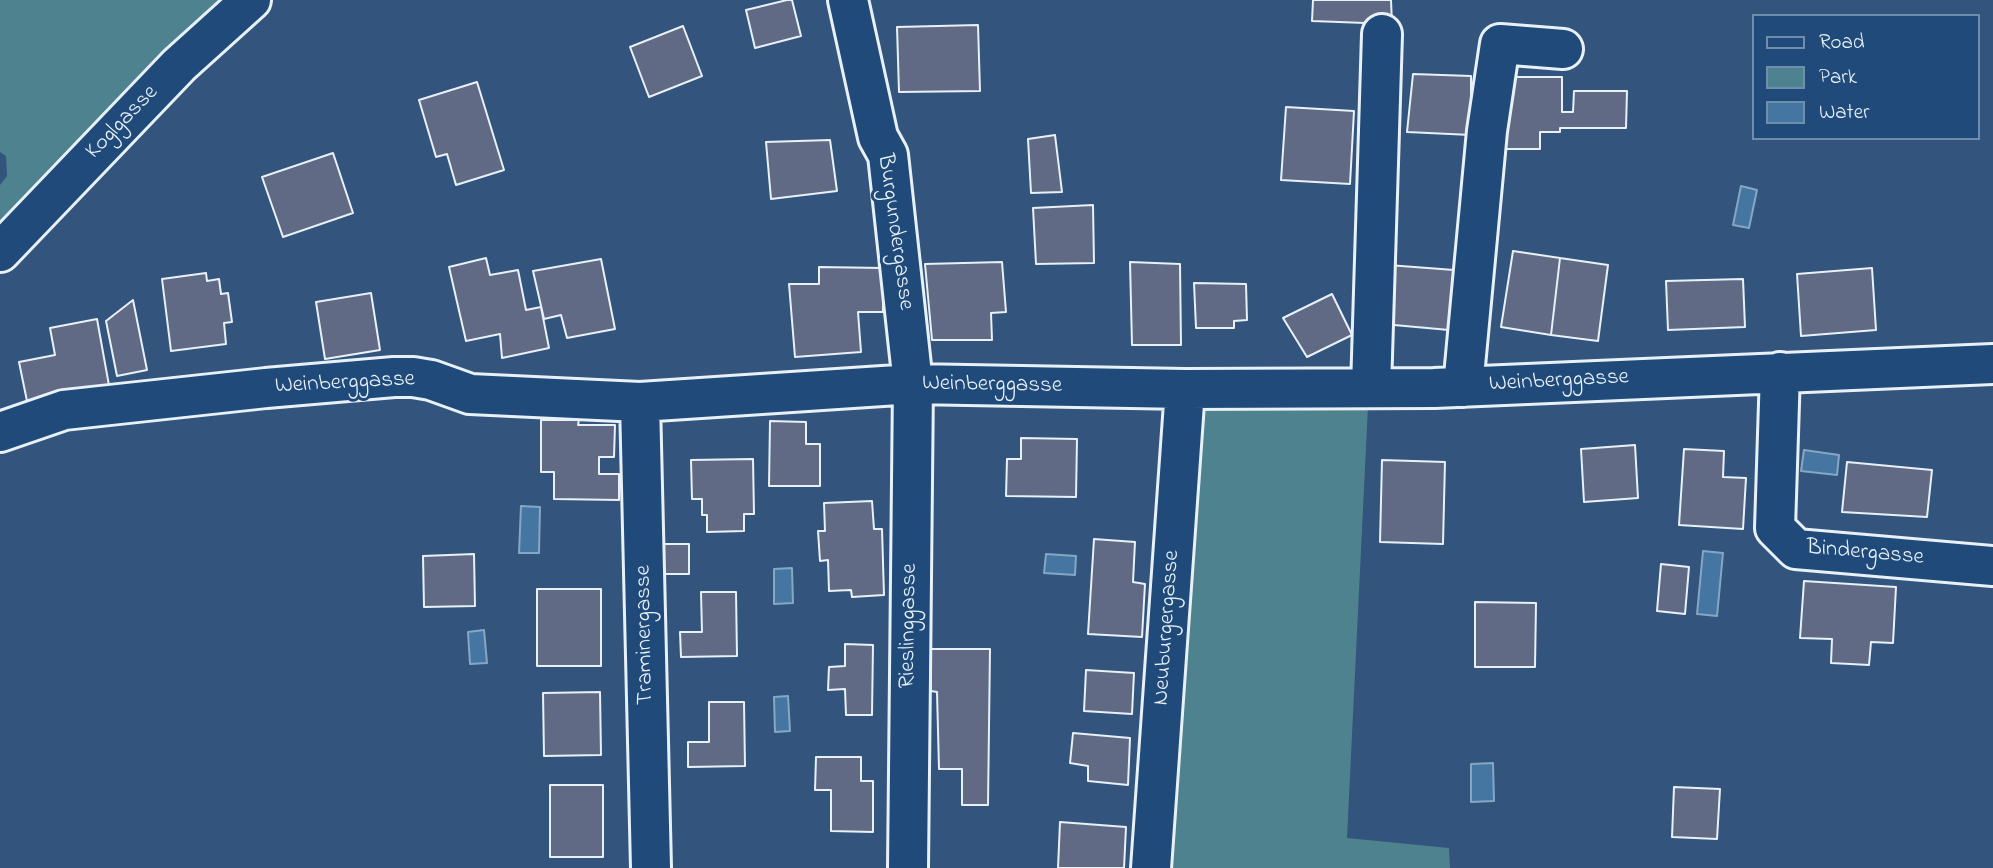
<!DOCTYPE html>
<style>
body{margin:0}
#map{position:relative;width:1993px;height:868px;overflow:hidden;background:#33547d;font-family:"Indie Flower",sans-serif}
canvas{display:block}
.legend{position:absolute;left:1752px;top:14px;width:228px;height:126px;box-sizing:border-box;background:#1f4a7a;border:2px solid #6f8dac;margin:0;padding:9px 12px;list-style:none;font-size:21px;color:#e8f1f8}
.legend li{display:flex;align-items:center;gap:14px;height:35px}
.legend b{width:35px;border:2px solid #6f8dac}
</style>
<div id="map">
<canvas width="1993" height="868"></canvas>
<ul class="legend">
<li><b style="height:9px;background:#1f4a7a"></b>Road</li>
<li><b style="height:19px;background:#4e828f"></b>Park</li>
<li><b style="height:19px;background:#4576a2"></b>Water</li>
</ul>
</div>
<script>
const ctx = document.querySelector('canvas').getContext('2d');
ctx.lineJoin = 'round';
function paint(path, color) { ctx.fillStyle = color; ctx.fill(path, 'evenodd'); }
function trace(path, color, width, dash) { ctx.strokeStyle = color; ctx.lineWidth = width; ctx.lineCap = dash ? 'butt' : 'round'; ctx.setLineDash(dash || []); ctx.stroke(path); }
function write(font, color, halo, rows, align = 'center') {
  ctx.font = font + ' "Indie Flower",sans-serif'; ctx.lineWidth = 6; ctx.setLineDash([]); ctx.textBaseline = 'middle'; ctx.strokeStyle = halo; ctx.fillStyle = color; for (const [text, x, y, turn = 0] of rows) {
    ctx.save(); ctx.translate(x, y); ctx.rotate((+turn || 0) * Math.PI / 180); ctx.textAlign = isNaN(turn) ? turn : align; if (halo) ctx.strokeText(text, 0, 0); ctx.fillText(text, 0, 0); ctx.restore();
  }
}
const green = new Path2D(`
 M0,0H237L0,244V185L7,176L6,156L0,152Z
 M1191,399L1368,406L1347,838L1449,848L1450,868H1159Z`);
const water = new Path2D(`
 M1741,186L1757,190L1749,228L1733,225Z
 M1804,450L1839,455L1837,475L1801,471Z
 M521,506L540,507L539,553H519Z
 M1703,551L1723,553L1717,616L1697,614Z
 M1046,554L1076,556L1075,575L1044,573Z
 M792,568L793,603L774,604V569Z
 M484,630L487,663L470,664L468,632Z
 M788,696L790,731L775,732L774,697Z
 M1493,763L1494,801L1471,802V764Z`);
const building = new Path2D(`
 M787,0H792L801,36L755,48L746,10Z
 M1313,0H1391L1392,24L1312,21Z
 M978,25L980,91L899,92L897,27Z
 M683,26L702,76L649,97L630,47Z
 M1413,74L1471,76V135L1407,132Z
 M1511,77H1562V112H1573L1574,91H1627L1626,128H1560V132H1540V149H1497Z
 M477,82L504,170L456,185L447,154L436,157L419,100Z
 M1286,107L1354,111L1350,184L1281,180Z
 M1055,135L1062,192L1031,193L1028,139Z
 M830,140L837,191L771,199L766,142Z
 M333,153L353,213L283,237L262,177Z
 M1093,205L1094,263L1036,264L1033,208Z
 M1513,251L1560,258L1551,335L1501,327Z
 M486,258L490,275L518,270L526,310L541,307L549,348L502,358L500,334L466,341L449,267Z
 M1560,258L1608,265L1598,341L1551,335Z
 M601,259L615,329L567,338L561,315L544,319L533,271Z
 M1002,262L1006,312L991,313L992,340H932L925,264Z
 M1130,262L1180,264L1181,345H1132Z
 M1388,265L1454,270L1449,330L1383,324Z
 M819,267L883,268V312H858L861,352L795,357L789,284H819Z
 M1872,268L1876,330L1801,336L1797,274Z
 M206,273L207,281L219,279L221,294L228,293L232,322L224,323L226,344L171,351L162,279Z
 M1743,279L1745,327L1668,330L1666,281Z
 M1194,283L1246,284L1247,320L1234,321V328H1196Z
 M371,293L380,350L325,359L316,302Z
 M1332,294L1352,335L1307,357L1283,318Z
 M133,300L147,370L117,376L106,321Z
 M97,319L110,391L28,406L19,362L55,355L50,328Z
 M541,420H579L578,425H615L614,457H599V474H619V500L554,499V472H541Z
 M770,421L806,422V444H820V486H769Z
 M1021,438L1077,439L1076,497L1006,496L1007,459H1021Z
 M1635,445L1638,498L1584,502L1581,449Z
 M1684,449L1724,451L1723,477L1746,478L1743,529L1679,525Z
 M753,459L754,514H744V531L707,532V515H702V499H692L691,460Z
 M1382,460L1445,462L1443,544L1380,542Z
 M1847,462L1932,470L1927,517L1842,512Z
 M872,501L874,529H882L884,595L852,597L851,590L829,591L828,560L820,561L818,531H825L824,503Z
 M1094,539L1135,542L1133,582L1145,584L1142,637L1088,634Z
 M658,544H689V574H658Z
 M474,554L475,606L424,607L423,556Z
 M1661,564L1689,567L1685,614L1657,611Z
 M1804,581L1896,587L1893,643L1871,642L1869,665L1831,663L1832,639L1800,638Z
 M537,589H601V666H537Z
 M701,592H736L737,656L681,657L680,632H702Z
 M1475,602L1536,603L1535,667H1475Z
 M845,644L873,645L872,715H846L845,689L828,690L829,667L845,666Z
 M930,649H990L988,805H962V769H939L937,692L931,691Z
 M1086,670L1134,673L1132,714L1084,711Z
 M600,692L601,755L544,756L543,693Z
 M709,702H744L745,766L688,767V742H709Z
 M1073,733L1130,738L1128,785L1088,781V766L1070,763Z
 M816,757H861V781H873V832L831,831V790H815Z
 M550,785H603V857H550Z
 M1674,787L1720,789L1717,839L1672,837Z
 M1060,822L1126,827L1124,868H1058Z`);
const minor = new Path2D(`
 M848,0L878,137L888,155L913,384L908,868
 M0,252L179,65L251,0
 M1780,372L1775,528L1796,549L1993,566
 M1463,387L1487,131L1500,44L1563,49
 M1371,388L1382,34
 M640,402L651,868
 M0,432L64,410L266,388L394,377H413L431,380L470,394L640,402L913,384L1185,389L1434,388L1993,364
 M1151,868L1185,389`);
const streetNames = [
 ["Koglgasse",123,123,-46],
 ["Burgundergasse",894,232,82],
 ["Weinberggasse",1559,382,-3],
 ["Weinberggasse",345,384,-3],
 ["Weinberggasse",992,386,1],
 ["Bindergasse",1865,554,5],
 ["Rieslinggasse",910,626,-89],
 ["Neuburgergasse",1168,628,-86],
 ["Traminergasse",646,635,-91]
];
paint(green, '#4e828f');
paint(water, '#4576a2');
trace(water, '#86a7c4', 2);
paint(building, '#616a84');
trace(building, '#e8f1f8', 2);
trace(minor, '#e8f1f8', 44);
trace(minor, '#1f4a7a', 38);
write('23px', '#e8f1f8', '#1f4a7a', streetNames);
</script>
